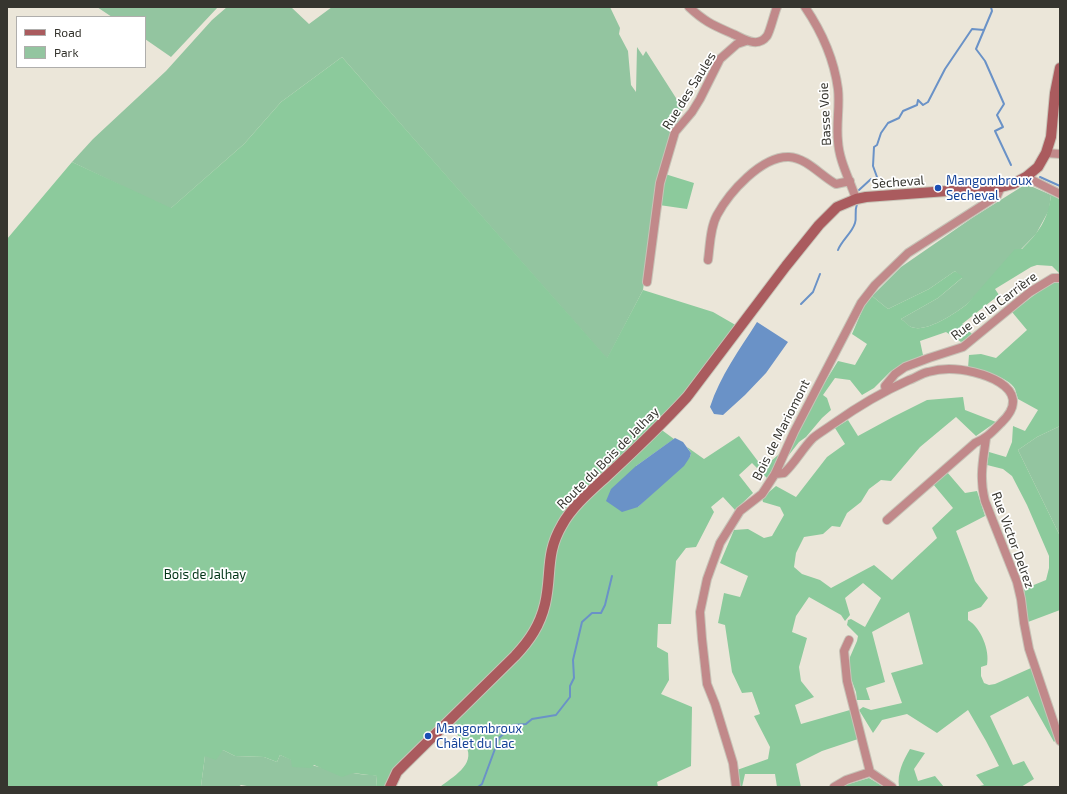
<!DOCTYPE html>
<meta charset="utf-8">
<style>
body{margin:0}
#map{position:relative;width:1067px;height:794px;overflow:hidden;background:#ebe6d9;font-family:"Exo 2",sans-serif}
canvas{display:block}
.frame{position:absolute;inset:0;border:8px solid #36352f;pointer-events:none}
.legend{position:absolute;left:16px;top:16px;width:130px;height:52px;box-sizing:border-box;background:#fff;border:1px solid #afaeac;margin:0;padding:5px 7px;list-style:none;font-size:12px;color:#36352f}
.legend li{display:flex;align-items:center;gap:8px;height:20px}
.legend b{width:20px;border:1px solid #afaeac}
</style>
<div id="map">
<canvas width="1067" height="794"></canvas>
<div class="frame"></div>
<ul class="legend">
<li><b style="height:5px;background:#aa5b5e"></b>Road</li>
<li><b style="height:11px;background:#93c5a0"></b>Park</li>
</ul>
</div>
<script>
const ctx = document.querySelector('canvas').getContext('2d');
ctx.lineJoin = 'round';
function paint(path, color) { ctx.fillStyle = color; ctx.fill(path, 'evenodd'); }
function trace(path, color, width, dash) { ctx.strokeStyle = color; ctx.lineWidth = width; ctx.lineCap = dash ? 'butt' : 'round'; ctx.setLineDash(dash || []); ctx.stroke(path); }
function write(font, color, halo, rows, align = 'center') {
  ctx.font = font + ' "Exo 2",sans-serif'; ctx.lineWidth = 3.5; ctx.setLineDash([]); ctx.textBaseline = 'middle'; ctx.strokeStyle = halo; ctx.fillStyle = color; for (const [text, x, y, turn = 0] of rows) {
    ctx.save(); ctx.translate(x, y); ctx.rotate((+turn || 0) * Math.PI / 180); ctx.textAlign = isNaN(turn) ? turn : align; if (halo) ctx.strokeText(text, 0, 0); ctx.fillText(text, 0, 0); ctx.restore();
  }
}
const green = new Path2D(`
 M97,7H218L171,57L145,39V17H112Z
 M227,7H291L309,24L332,7H610L620,28L619,34L628,51L631,85L636,92L637,47L643,56L646,51L683,109L665,153L657,183L643,290L607,359L342,57L281,102L244,144L170,209L72,162L93,139L166,71L212,20Z
 M1026,184L1051,195L1049,210L1036,234L966,305C954,314 926,333 911,327C907,325 904,321 901,319L938,298L962,278L955,271L929,289L888,309L872,296L901,267L972,218Z
 M1060,426V536L1018,450L1037,437Z
 M223,750L235,756L264,757L277,762L280,755C304,766 332,769 359,774C365,775 371,774 377,776L376,787H253L241,785L238,787H202L201,786L205,756Z`);
const forest = new Path2D(`
 M342,57L607,358L643,290L713,312L739,327L659,428L674,439L636,466L638,507L690,457L691,453L687,447L704,459L739,436L763,468L792,443L817,395L838,361L855,365L867,344L852,334L864,306L872,296L888,309L929,289L955,271L963,277L938,298L901,319C904,321 908,325 911,327C926,333 954,314 966,305L1015,249H1022C1039,232 1048,220 1051,195L1060,199V274L1052,266L1037,265L1031,267L995,289L999,295L962,324L972,334L967,339L961,342L946,332L920,341L923,355L898,367L890,372L874,388L862,395L850,380L835,378L823,395L827,398L831,410L822,418L806,437L799,442L778,469L767,478L752,463L739,475L753,493L735,510L723,497L711,507L714,512L696,547L686,548L676,561L671,624H658L657,647L668,653L669,680L661,694L692,707L691,766L657,782L658,787H440C452,777 476,765 466,746C462,739 455,733 451,726C431,744 405,762 394,787H376L377,776L353,773L342,777L314,765L311,768L292,767L291,760L280,755L277,762L264,757L235,756L223,750L216,760L205,756L201,786L202,787H7V239L72,162L171,208L244,144L281,102Z
 M665,174L694,183L687,209L659,205Z
 M1057,282L1060,283V426L1037,437L1018,450L1060,536V610L1028,622L1024,589L1046,580L1049,568V556L1027,505L1012,476L1003,469L987,465L989,452L1006,457L1012,442L1013,426L1025,431L1038,410L1018,399C1017,396 1016,392 1015,389C1009,377 981,370 968,368L969,355L981,354L996,358L1027,330L1012,312L1046,286L1052,283Z
 M963,397L965,410L996,422L976,436L956,417L920,447L891,481L881,480L869,489L861,502L847,513L840,527L832,526L823,534L804,537L796,553L794,567L802,574L820,580L831,588L874,565L892,580L937,538L932,528L953,508L933,484L947,472L965,493L977,491L985,516L956,531L975,581L988,598L981,607L968,612V620C981,628 990,650 987,665L981,667V676L984,683L989,685L995,684L1031,668L1058,738L1054,742L1028,696L990,716L1013,765L1024,761L1034,779L1021,787H975L984,785L976,775L999,766L986,741L968,710L937,733L907,714L882,720L873,733L859,710L863,707L871,710L902,703L891,673L923,664L909,612L872,632L885,682L866,688L870,700H857L856,692L850,676V657L857,641L858,636L847,625L848,620L851,619L865,627L881,598L863,583L845,598L850,615L845,621L841,615L809,597L796,616L792,632L807,638L799,667L801,681L814,697L795,705L801,724L850,710L858,739L822,751L796,764L801,787H777L775,774H745L742,787H738L737,770L768,759L770,747L754,716L760,714L752,692L742,693L732,672L725,625L718,623L724,593L740,597L748,576L720,563L734,530L748,529L764,538L772,536L784,515L780,507L763,502L762,498L776,486L796,497L827,457L845,444L835,428L848,420L858,436L893,417L927,400Z
 M910,749L925,753L914,769L918,781L935,776L944,787H899C897,773 903,761 910,749Z
 M869,778L884,787H843L845,785Z`);
const water = new Path2D(`
 M757,322L788,342L766,373L745,395L723,415L714,414L710,407C720,376 740,349 757,322Z
 M675,438L683,442L691,453L690,457L684,466L638,507L622,512L606,501L611,489L636,466Z`);
const stream = new Path2D(`
 M984,30L976,49L985,61L1004,104L997,115L1003,127L995,131L1011,165
 M1040,177L1060,186
 M859,190L871,179L874,181L877,177L873,166L874,147L877,145L881,133L888,123L899,118L903,111L917,105L918,100L923,105L928,102L945,69L972,29L984,30L992,11L991,7
 M838,250C842,240 852,233 855,223C857,217 854,212 857,204
 M801,304L813,292L820,274
 M478,787L482,784L499,738L513,725L526,724L532,719L556,715L570,697V686L574,678L573,660L582,622L592,613H601L605,605L612,576`);
const minor = new Path2D(`
 M689,7C705,22 713,25 733,34C743,38 757,49 767,36C770,32 774,14 777,7
 M805,7C822,32 834,59 838,89C840,106 836,124 838,141C839,161 850,180 856,199
 M1046,153L1060,154
 M1026,177L1060,194
 M708,260C710,246 710,228 717,215C729,193 761,156 789,157C807,158 821,176 836,184L850,181
 M647,282L660,183L675,132L692,112L700,99L720,59L737,44L746,41
 M886,391L885,386L895,374L905,367L929,358L963,347L1030,292L1053,278H1060
 M986,438C983,461 979,478 985,501L1017,582L1021,599L1024,623L1029,649L1060,741
 M775,474L784,473C795,463 802,449 813,438C819,433 826,429 833,424C857,407 882,392 909,380C915,378 922,373 928,372C935,370 943,369 949,369C977,369 1039,387 1001,423C992,432 987,438 975,443L887,520
 M849,640L844,651L847,681L870,772L892,787
 M736,787L733,763L715,704L707,684L702,639L700,612L707,579L720,543L740,511L762,494L775,474L794,432L861,303L875,285L908,253L997,196L1001,187
 M834,787L846,780L870,772`);
const secondary = new Path2D(`
 M390,787L397,772L404,765L515,656C530,640 540,625 545,604C552,574 545,554 562,525C573,505 593,489 609,474C636,449 662,424 687,397L786,266L819,225L837,207L856,199L866,197L1001,187L1013,184L1026,177L1038,167L1046,153L1051,137L1055,93L1060,68`);
const markers = [
 [938,188,4,"#1a4fb4"],
 [428,736,4,"#1a4fb4"]
];
const streetNames = [
 ["Rue des Saules",689,91,-58],
 ["Basse Voie",825,114,-93],
 ["Sècheval",898,182,-4],
 ["Rue de la Carrière",994,306,-37],
 ["Bois de Mariomont",781,430,-63],
 ["Route du Bois de Jalhay",608,458,-45],
 ["Rue Victor Delrez",1013,540,70]
];
const transitNames = [
 ["Mangombroux",946,181],
 ["Secheval",946,196],
 ["Mangombroux",436,729],
 ["Châlet du Lac",436,744]
];
const parkNames = [
 ["Bois de Jalhay",205,575]
];
paint(green, '#93c5a0');
paint(forest, '#8cca9c');
paint(water, '#6a92c7');
trace(stream, '#6a92c7', 2);
trace(minor, '#c7c3b7', 10);
trace(secondary, '#c7c3b7', 12);
trace(minor, '#c1898a', 8);
trace(secondary, '#aa5b5e', 10);
for (const [x, y, r, color] of markers) { const dot = new Path2D(); dot.arc(x, y, r, 0, 2 * Math.PI); ctx.fillStyle = color; ctx.fill(dot); trace(dot, '#fff', 1.5); }
write('13px', '#36352f', '#fff', streetNames);
write('13px', '#164399', '#fff', transitNames, 'left');
write('13px', '#023417', '#fff', parkNames);
</script>
